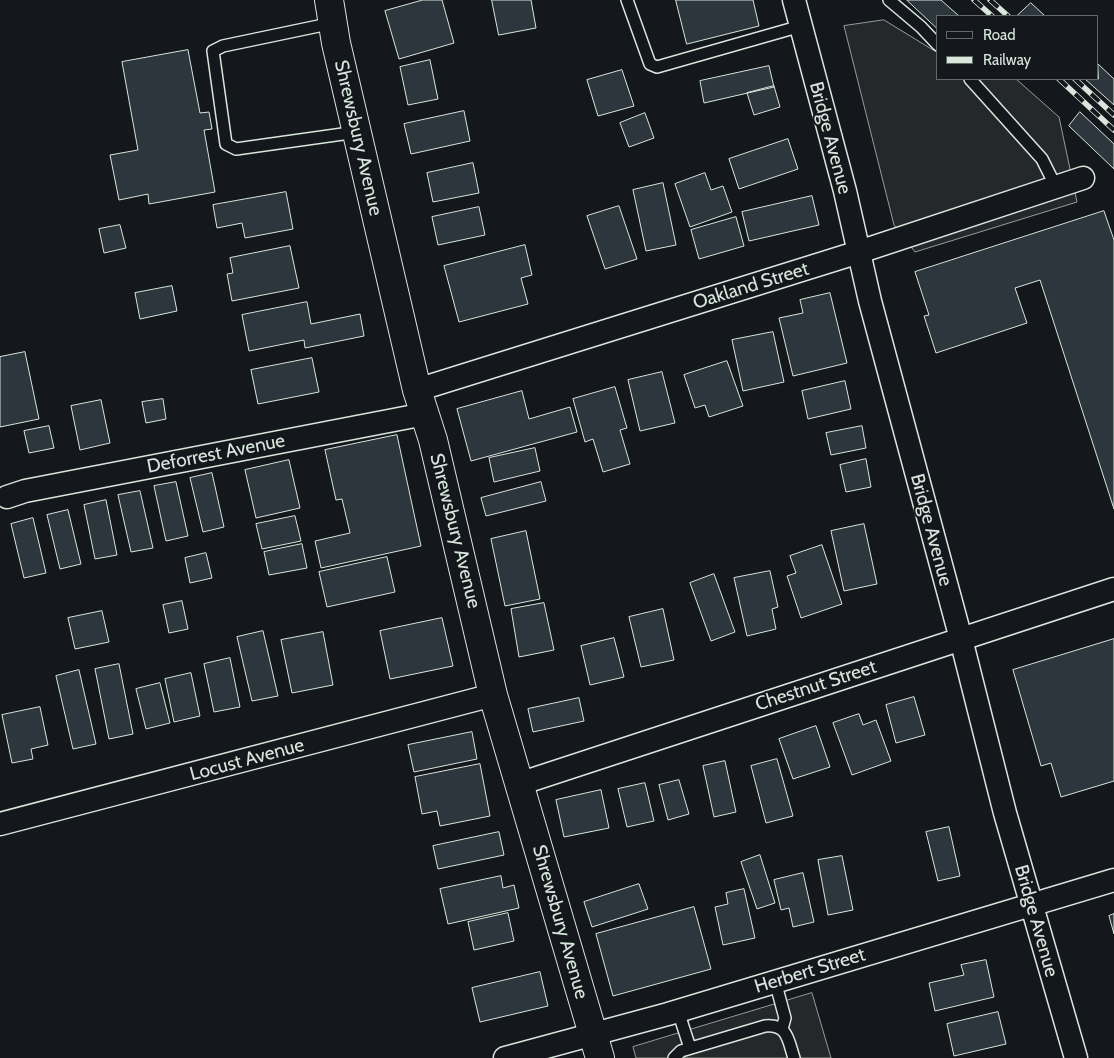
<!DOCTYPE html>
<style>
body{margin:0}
#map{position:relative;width:1114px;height:1058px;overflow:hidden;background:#14181c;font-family:Cabin,sans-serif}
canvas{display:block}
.legend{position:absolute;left:936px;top:15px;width:162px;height:65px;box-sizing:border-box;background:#14181c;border:1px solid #626a69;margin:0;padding:6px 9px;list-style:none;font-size:15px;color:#d8e6dc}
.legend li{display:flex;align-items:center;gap:10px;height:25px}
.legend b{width:25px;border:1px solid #626a69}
</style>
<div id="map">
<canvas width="1114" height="1058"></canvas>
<ul class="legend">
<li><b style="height:6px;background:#14181c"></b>Road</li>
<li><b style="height:6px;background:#d8e6dc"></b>Railway</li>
</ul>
</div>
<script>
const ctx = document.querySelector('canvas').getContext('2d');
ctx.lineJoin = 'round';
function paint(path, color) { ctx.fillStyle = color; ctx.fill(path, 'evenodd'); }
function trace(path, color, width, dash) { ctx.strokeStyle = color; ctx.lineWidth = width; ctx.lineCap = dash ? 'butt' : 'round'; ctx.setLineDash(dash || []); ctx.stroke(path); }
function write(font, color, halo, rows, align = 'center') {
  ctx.font = font + ' Cabin,sans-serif'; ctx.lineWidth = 4; ctx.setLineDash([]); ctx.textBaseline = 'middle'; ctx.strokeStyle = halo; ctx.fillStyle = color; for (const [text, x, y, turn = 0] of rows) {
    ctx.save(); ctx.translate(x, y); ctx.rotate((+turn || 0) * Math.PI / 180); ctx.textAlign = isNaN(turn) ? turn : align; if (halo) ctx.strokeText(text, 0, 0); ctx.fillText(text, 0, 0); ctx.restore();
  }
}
const parking = new Path2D(`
 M884,20L938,53V79H1016L1059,117L1077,202L915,252L894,225L844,26Z
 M812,993L831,1058H636L633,1047Z`);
const building = new Path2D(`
 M423,0H442L454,43L399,59L385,11Z
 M492,0H531L536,28L499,35Z
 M676,0H753L759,26L687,44Z
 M907,0H941L959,16H938V29Z
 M1031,3L1045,16H1017Z
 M188,50L200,113L209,112L212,129L204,130L215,192L149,204L148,194L119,200L110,155L138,150L122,62Z
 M430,60L438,99L408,105L400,67Z
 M1098,64L1114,79V105L1085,79H1098Z
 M769,66L774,87L704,103L700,81Z
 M622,70L634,106L598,116L587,80Z
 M774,86L780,107L754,115L747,93Z
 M464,111L470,141L411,154L404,124Z
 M1080,112L1114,144V169L1069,126Z
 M645,113L654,138L629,147L620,123Z
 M788,139L798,169L739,189L729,159Z
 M473,163L479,193L433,202L427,173Z
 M705,173L711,190L723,186L732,212L690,227L675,184Z
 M663,183L676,245L646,251L633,190Z
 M286,192L293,229L245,238L242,223L217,228L213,205Z
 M812,196L819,225L749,241L742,212Z
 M619,206L637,259L605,269L587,216Z
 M479,207L485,235L438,245L432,217Z
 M1104,211L1114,240V509L1040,280L1015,288L1027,323L936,353L924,316L929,315L915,272Z
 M736,217L744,246L699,259L691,230Z
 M120,225L126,248L104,253L99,229Z
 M525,245L532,275L521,278L528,304L459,322L444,266Z
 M290,246L299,288L232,301L227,274L233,273L230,258Z
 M172,286L177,311L140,319L135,293Z
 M830,293L847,363L793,376L779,318L803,313L800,300Z
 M307,302L311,324L360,314L364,336L305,348L304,340L249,351L242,315Z
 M773,332L784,382L743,391L732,340Z
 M25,352L39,419L0,427V357Z
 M312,358L319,392L258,404L251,370Z
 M727,361L743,406L709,417L705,405L695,408L684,375Z
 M662,372L675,423L640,431L628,380Z
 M845,381L851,409L808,419L802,391Z
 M615,387L627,428L620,430L630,464L603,472L593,439L585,442L573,399Z
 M522,391L529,419L570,407L577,432L471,461L457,409Z
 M163,399L166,419L146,423L142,402Z
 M101,400L110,443L80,450L71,406Z
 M49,426L54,448L29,453L24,431Z
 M862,426L866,448L831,455L826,433Z
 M397,435L421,546L321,568L315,541L350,533L342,499L336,500L325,450Z
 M535,448L540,471L494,482L489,458Z
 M866,459L871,487L846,492L840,465Z
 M289,460L300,508L256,518L245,470Z
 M212,473L224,527L203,532L190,478Z
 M176,482L188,536L166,541L154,486Z
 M541,482L546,501L486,516L481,498Z
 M140,491L153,548L131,552L118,495Z
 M106,500L117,555L95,559L84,505Z
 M68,510L81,564L60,569L47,515Z
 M295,516L301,541L262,549L256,524Z
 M33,518L46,573L24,578L11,524Z
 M864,524L877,584L844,591L831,531Z
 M526,531L540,599L505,606L491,539Z
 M302,544L307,568L269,575L264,552Z
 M822,545L842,604L801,618L787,576L796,573L790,556Z
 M206,553L212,578L190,583L185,558Z
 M387,557L395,592L327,607L319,572Z
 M770,571L778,607L772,609L776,629L747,636L734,578Z
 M714,574L735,632L711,641L690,583Z
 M182,601L188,629L169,633L163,605Z
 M544,603L554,650L519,657L511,609Z
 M663,609L674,660L641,667L629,617Z
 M102,611L109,642L75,649L68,618Z
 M442,618L453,666L390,679L380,631Z
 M263,631L278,696L252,701L237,637Z
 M323,632L333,685L292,693L281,640Z
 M614,638L624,677L590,685L581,646Z
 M1114,639V781L1061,797L1051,763L1041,766L1013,670Z
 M230,658L240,707L214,712L204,664Z
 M119,664L133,734L109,739L95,669Z
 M79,670L96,744L73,749L56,676Z
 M191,673L200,716L174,722L165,679Z
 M160,683L170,723L146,729L136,689Z
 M914,697L925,735L896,743L886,705Z
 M579,698L584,721L533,732L528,709Z
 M40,707L48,745L31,749L33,759L12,763L2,715Z
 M859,714L863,725L876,720L891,761L852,775L833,723Z
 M816,726L830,767L793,779L779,739Z
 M472,732L477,759L414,772L408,745Z
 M777,759L793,816L766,823L751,766Z
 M725,761L736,812L714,817L703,766Z
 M480,764L490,816L440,826L437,811L422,814L415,777Z
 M679,780L689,814L668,820L659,785Z
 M645,783L654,821L627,827L618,789Z
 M601,790L609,828L564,837L556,800Z
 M949,827L960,876L938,881L926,832Z
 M499,832L504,855L438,869L433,846Z
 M760,855L775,903L757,909L741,862Z
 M842,856L853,910L828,915L818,860Z
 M803,873L814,922L793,927L789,908L781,910L774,880Z
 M501,876L503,888L514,885L519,908L448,924L440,889Z
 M639,884L648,909L592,927L584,902Z
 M744,889L755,938L723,945L715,907L728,904L726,893Z
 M694,907L711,969L613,996L596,934Z
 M508,913L514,941L474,950L468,922Z
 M1114,914V934L1109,916Z
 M986,960L994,997L935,1011L929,983L964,975L961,965Z
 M540,972L548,1006L480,1022L472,988Z
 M998,1012L1006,1044L954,1056L947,1024Z`);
const service = new Path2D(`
 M627,0L650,64L657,67L801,26
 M889,0L921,27L938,45
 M333,23L223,46L213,51L226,144L236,149L357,132
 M970,79L1042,159L1056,187
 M775,981L785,1018L782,1029
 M678,1011L690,1048
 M674,1058L681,1051L765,1026C788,1024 788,1040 794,1058`);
const minor = new Path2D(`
 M794,0L845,191L870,301L961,639L1005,813L1076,1058
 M417,390L859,252L1083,178
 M7,497L25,491L425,414
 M519,784L1114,589
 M0,824L493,695
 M505,1058L668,1014L1114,880`);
const secondary = new Path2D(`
 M329,0L336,43L417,390L433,440L493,695L600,1058`);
const rail = new Path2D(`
 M974,0L992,16
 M990,0L1008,16
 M1059,79L1114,130
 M1075,79L1114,115`);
const streetNames = [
 ["Shrewsbury Avenue",358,138,77],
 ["Bridge Avenue",830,138,75],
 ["Oakland Street",751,286,-17],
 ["Deforrest Avenue",216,454,-11],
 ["Bridge Avenue",931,530,75],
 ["Shrewsbury Avenue",455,531,76],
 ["Chestnut Street",816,686,-18],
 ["Locust Avenue",247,760,-15],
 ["Bridge Avenue",1036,921,74],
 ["Shrewsbury Avenue",560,922,74],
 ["Herbert Street",810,971,-17]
];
paint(parking, '#24282b');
trace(parking, '#939e99', 1);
paint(building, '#2c363c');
trace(building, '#d8e6dc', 1);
trace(service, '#d8e6dc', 14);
trace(minor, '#d8e6dc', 25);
trace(secondary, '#d8e6dc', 30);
trace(service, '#14181c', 11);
trace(minor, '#14181c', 22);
trace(secondary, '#14181c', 28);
trace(rail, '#d8e6dc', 5.5);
trace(rail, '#14181c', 4, [11]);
write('19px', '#d8e6dc', '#14181c', streetNames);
</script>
